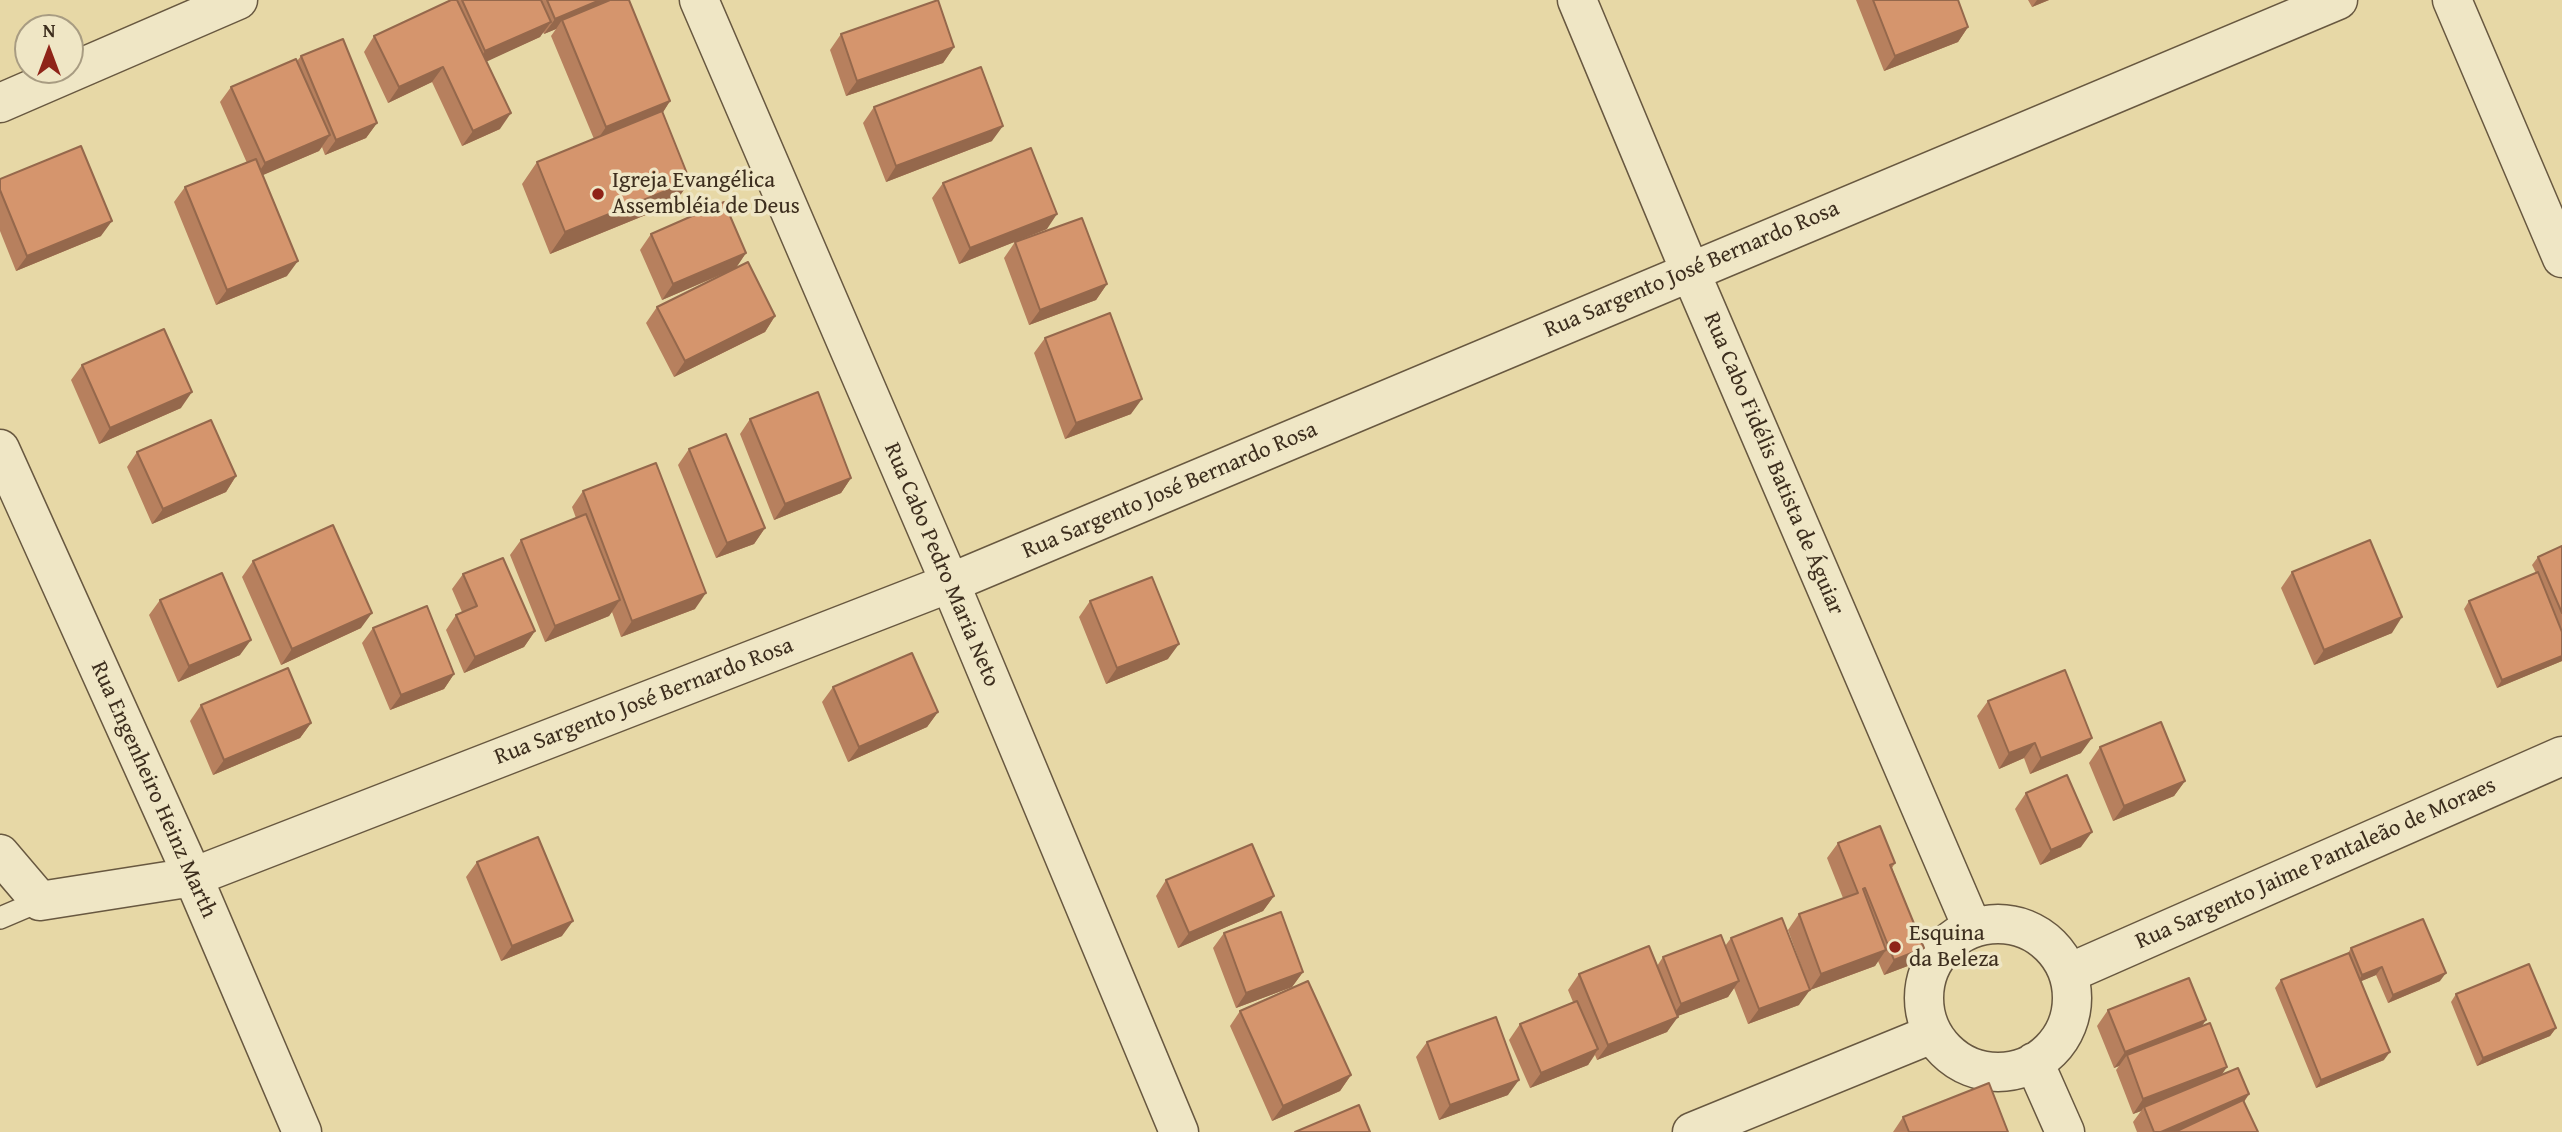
<!DOCTYPE html>
<meta charset="utf-8">
<style>
body{margin:0}
#map{position:relative;width:2562px;height:1132px;overflow:hidden;background:#e7d8a6;font-family:"Gentium Book Plus",serif}
canvas{display:block}
.north{position:absolute;left:14px;top:14px;width:70px;height:70px;box-sizing:border-box;background:#efe6c5;border:2px solid #a89c82;border-radius:50%;rotate:0deg;font-size:19px;font-weight:700;line-height:28px;text-align:center;color:#3d2e1e}
.north::after{content:'';display:block;margin:auto;width:24px;height:32px;background:#8f2418;clip-path:polygon(50% 0,100% 100%,50% 72%,0 100%)}
</style>
<div id="map">
<canvas width="2562" height="1132"></canvas>
<div class="north">N</div>
</div>
<script>
const ctx = document.querySelector('canvas').getContext('2d');
ctx.lineJoin = 'round';
function trace(path, color, width, dash) { ctx.strokeStyle = color; ctx.lineWidth = width; ctx.lineCap = dash ? 'butt' : 'round'; ctx.setLineDash(dash || []); ctx.stroke(path); }
function paint(path, color) { ctx.fillStyle = color; ctx.fill(path, 'evenodd'); }
function write(font, color, halo, rows, align = 'center') {
  ctx.font = font + ' "Gentium Book Plus",serif'; ctx.lineWidth = 7; ctx.setLineDash([]); ctx.textBaseline = 'middle'; ctx.strokeStyle = halo; ctx.fillStyle = color; for (const [text, x, y, turn = 0] of rows) {
    ctx.save(); ctx.translate(x, y); ctx.rotate((+turn || 0) * Math.PI / 180); ctx.textAlign = isNaN(turn) ? turn : align; if (halo) ctx.strokeText(text, 0, 0); ctx.fillText(text, 0, 0); ctx.restore();
  }
}
const service = new Path2D(`
 M0,918L40,901`);
const minor = new Path2D(`
 M699,0L950,583L1179,1132
 M1577,0L1690,271L1972,927
 M2452,0L2562,258
 M0,103L238,0
 M0,449L193,877L302,1132
 M0,854L40,901L193,877L950,583L2338,0
 M1924 998a74 74 0 1 1 148 0a74 74 0 1 1-148 0Z
 M2069,973L2562,756
 M2034,1062L2065,1132
 M1692,1132L1932,1034`);
const wall = new Path2D(`
 M451,0H629L670,101L663,112L675,203L550,254L522,184L537,162L594,139L551,36L556,29L544,34L543,32L540,37L486,61L500,129L462,146L432,82L388,103L364,52L374,36Z
 M1856,0H1958L1968,27L1958,42L1884,71Z
 M2028,0H2049L2032,7Z
 M841,34L954,47L943,63L846,96L830,50Z
 M301,56L377,123L366,138L325,155L322,147L319,151L262,175L287,276L216,305L174,202L185,187L247,163L220,102L231,87L297,61Z
 M874,107L992,141L886,182L863,123Z
 M0,179L101,236L16,271L0,231Z
 M943,183L1047,229L959,264L932,198Z
 M651,234L746,253L736,267L775,316L765,332L674,377L646,323L657,307L730,271L662,300L640,250Z
 M1015,242L1107,284L1096,300L1029,325L1004,258Z
 M1045,338L1131,414L1065,439L1034,353Z
 M82,365L181,408L99,444L71,380Z
 M750,419L851,478L841,493L774,520L740,434Z
 M689,449L765,528L754,544L716,558L678,465Z
 M137,452L236,476L226,492L152,524L127,467Z
 M583,491L695,609L621,637L612,612L609,616L545,642L510,555L521,540L576,518L572,507Z
 M2562,546V661L2497,688L2464,609L2469,601L2536,573L2532,565L2538,557Z
 M253,561L361,628L281,665L242,577Z
 M2292,572L2392,633L2314,665L2281,588Z
 M463,574L535,631L524,647L464,673L446,630L456,615L462,612L452,589Z
 M160,600L240,655L178,682L149,615Z
 M1090,601L1168,659L1106,684L1079,617Z
 M373,628L454,674L444,689L390,710L362,643Z
 M833,687L938,712L927,727L848,762L822,702Z
 M1988,701L2081,753L2030,774L2024,758L1999,769L1977,716Z
 M201,705L311,723L300,738L213,775L190,721Z
 M2100,747L2185,781L2174,796L2113,821L2089,763Z
 M2026,793L2081,847L2040,865L2015,809Z
 M1838,843L1895,863L1892,868L1924,948L1913,964L1884,975L1878,961L1875,966L1810,990L1788,930L1799,914L1843,898L1827,858Z
 M477,862L562,936L501,961L466,877Z
 M1166,880L1274,896L1263,911L1178,948L1156,896Z
 M1224,933L1303,972L1292,987L1236,1008L1213,948Z
 M1731,938L1799,1005L1748,1024L1734,988L1728,997L1677,1016L1667,1032L1597,1060L1595,1055L1588,1065L1530,1088L1509,1040L1520,1024L1573,1002L1568,990L1579,974L1657,966L1663,957L1725,946Z
 M2351,948L2440,981L2388,1003L2376,975L2361,981L2384,1060L2316,1088L2275,988L2281,980L2348,953Z
 M2456,994L2556,1028L2550,1036L2477,1066L2451,1002Z
 M2108,1010L2206,1020L2202,1026L2222,1075L2249,1094L2244,1102L2258,1132H2137L2133,1122L2141,1111L2133,1114L2116,1070L2119,1066L2114,1068L2097,1026Z
 M1240,1011L1351,1075L1340,1091L1272,1121L1230,1026Z
 M1427,1042L1508,1095L1439,1120L1416,1057Z
 M1903,1117L2008,1132H1893Z`);
const shadedWall = new Path2D(`
 M600,0H622L562,20L556,29L544,34L555,19Z
 M2037,0H2049L2032,7Z
 M551,22L540,37L475,67L485,51Z
 M1968,27L1958,42L1884,71L1895,56Z
 M954,47L943,63L846,96L857,81Z
 M443,67L432,82L388,103L399,87Z
 M670,101L660,117L595,143L606,127Z
 M511,113L500,129L462,146L473,131Z
 M377,123L366,138L325,155L336,140Z
 M1003,126L992,141L886,182L896,166Z
 M330,135L319,151L254,179L265,163Z
 M690,181L675,203L550,254L565,232Z
 M1057,214L1047,229L959,264L970,248Z
 M112,221L101,236L16,271L27,256Z
 M746,253L736,268L662,300L673,284Z
 M298,261L287,276L216,305L227,290Z
 M1107,284L1096,300L1029,325L1040,310Z
 M775,316L765,332L674,377L685,361Z
 M192,392L181,408L99,444L110,428Z
 M1142,399L1131,414L1065,439L1076,423Z
 M236,476L226,492L152,524L163,509Z
 M851,478L841,493L774,520L785,504Z
 M765,528L754,544L716,558L727,543Z
 M706,593L695,609L621,637L632,621Z
 M620,600L609,616L545,642L555,626Z
 M372,613L361,628L281,665L292,649Z
 M2402,617L2392,633L2314,665L2324,650Z
 M535,631L524,647L464,673L475,657Z
 M251,640L240,655L178,682L189,666Z
 M1179,644L1168,659L1106,684L1117,668Z
 M2562,656V661L2497,688L2502,680Z
 M454,674L444,689L390,710L401,695Z
 M938,712L927,727L848,762L859,747Z
 M311,723L300,738L213,775L224,760Z
 M2092,738L2081,753L2030,774L2041,758Z
 M2035,743L2024,758L1999,769L2009,753Z
 M2185,781L2174,796L2113,821L2124,806Z
 M2092,832L2081,847L2040,865L2051,850Z
 M1274,896L1263,911L1178,948L1189,933Z
 M573,921L562,936L501,961L512,946Z
 M1924,948L1913,964L1884,975L1894,960Z
 M1886,950L1875,966L1810,990L1821,974Z
 M2382,967L2376,975L2357,983L2362,975Z
 M1303,972L1292,987L1236,1008L1246,993Z
 M2446,973L2440,981L2388,1003L2393,995Z
 M1739,981L1728,997L1670,1019L1681,1004Z
 M1810,990L1799,1005L1748,1024L1759,1009Z
 M1678,1017L1667,1032L1597,1060L1608,1045Z
 M2206,1020L2195,1035L2127,1055L2119,1066L2114,1068L2125,1052Z
 M2556,1028L2550,1036L2477,1066L2483,1058Z
 M1598,1049L1588,1065L1530,1088L1541,1073Z
 M2390,1052L2384,1060L2316,1088L2321,1080Z
 M2227,1067L2216,1083L2144,1107L2141,1111L2133,1114L2143,1099Z
 M1351,1075L1340,1091L1272,1121L1283,1106Z
 M1519,1080L1508,1095L1439,1120L1450,1105Z
 M2249,1094L2238,1110L2186,1132H2161Z`);
const building = new Path2D(`
 M451,0H457L511,113L473,131L443,67L399,87L374,36Z
 M462,0H541L551,22L485,51Z
 M547,0H600L555,19Z
 M610,0H629L670,101L606,127L562,20Z
 M938,0L954,47L857,81L841,34Z
 M1873,0H1958L1968,27L1895,56Z
 M343,39L377,123L336,140L301,56Z
 M296,59L330,135L265,163L231,87Z
 M981,67L1003,126L896,166L874,107Z
 M662,111L690,181L565,232L537,162Z
 M81,146L112,221L27,256L0,190V179Z
 M1031,148L1057,214L970,248L943,183Z
 M256,159L298,261L227,290L185,187Z
 M724,202L746,253L673,284L651,234Z
 M1082,218L1107,284L1040,310L1015,242Z
 M748,262L775,316L685,361L657,307Z
 M1110,313L1142,399L1076,423L1045,338Z
 M164,329L192,392L110,428L82,365Z
 M818,392L851,478L785,504L750,419Z
 M211,420L236,476L163,509L137,452Z
 M726,434L765,528L727,543L689,449Z
 M656,463L706,593L632,621L583,491Z
 M586,514L620,600L555,626L521,540Z
 M333,525L372,613L292,649L253,561Z
 M2370,540L2402,617L2324,650L2292,572Z
 M2562,546V613L2538,557Z
 M503,558L535,631L475,657L456,615L477,606L463,574Z
 M2538,572L2562,632V656L2502,680L2469,601Z
 M222,573L251,640L189,666L160,600Z
 M1152,577L1179,644L1117,668L1090,601Z
 M427,606L454,674L401,695L373,628Z
 M912,653L938,712L859,747L833,687Z
 M288,668L311,723L224,760L201,705Z
 M2065,670L2092,738L2041,758L2035,743L2009,753L1988,701Z
 M2161,722L2185,781L2124,806L2100,747Z
 M2067,775L2092,832L2051,850L2026,793Z
 M1880,826L1895,863L1890,865L1924,948L1894,960L1865,888L1863,889L1886,950L1821,974L1799,914L1858,893L1838,843Z
 M538,837L573,921L512,946L477,862Z
 M1252,844L1274,896L1189,933L1166,880Z
 M1281,912L1303,972L1246,993L1224,933Z
 M1782,918L1810,990L1759,1009L1731,938Z
 M2423,919L2446,973L2393,995L2382,967L2362,975L2351,948Z
 M1721,935L1739,981L1681,1004L1663,957Z
 M1649,946L1678,1017L1608,1045L1579,974Z
 M2349,953L2390,1052L2321,1080L2281,980Z
 M2529,964L2556,1028L2483,1058L2456,994Z
 M2189,978L2206,1020L2125,1052L2108,1010Z
 M1308,981L1351,1075L1283,1106L1240,1011Z
 M1577,1001L1598,1049L1541,1073L1520,1024Z
 M1496,1017L1519,1080L1450,1105L1427,1042Z
 M2210,1023L2227,1067L2143,1099L2127,1055Z
 M2238,1068L2249,1094L2161,1132H2154L2144,1107Z
 M1989,1083L2008,1132H1909L1903,1117Z
 M2243,1100L2258,1132H2175Z
 M1359,1105L1370,1132H1295Z`);
const markers = [
 [598,194,7,"#8f2418"],
 [1895,947,7,"#8f2418"]
];
const poiNames = [
 ["Igreja Evangélica",612,181],
 ["Assembléia de Deus",612,207],
 ["Esquina",1909,934],
 ["da Beleza",1909,960]
];
const streetNames = [
 ["Rua Sargento José Bernardo Rosa",1692,270,-23],
 ["Rua Cabo Fidélis Batista de Águiar",1773,464,67],
 ["Rua Sargento José Bernardo Rosa",1170,491,-23],
 ["Rua Cabo Pedro Maria Neto",941,565,67],
 ["Rua Sargento José Bernardo Rosa",644,702,-21],
 ["Rua Engenheiro Heinz Marth",153,790,66],
 ["Rua Sargento Jaime Pantaleão de Moraes",2316,864,-24]
];
trace(service, '#685840', 24);
trace(minor, '#685840', 41);
trace(service, '#efe6c5', 21);
trace(minor, '#efe6c5', 38);
paint(wall, '#b7805e');
paint(shadedWall, '#95684c');
paint(building, '#d5956d');
trace(building, '#95684c', 2);
for (const [x, y, r, color] of markers) { const dot = new Path2D(); dot.arc(x, y, r, 0, 2 * Math.PI); ctx.fillStyle = color; ctx.fill(dot); trace(dot, '#efe6c5', 2.5); }
write('23px', '#3d2e1e', '#efe6c5', poiNames, 'left');
write('23px', '#3d2e1e', '#efe6c5', streetNames);
</script>
